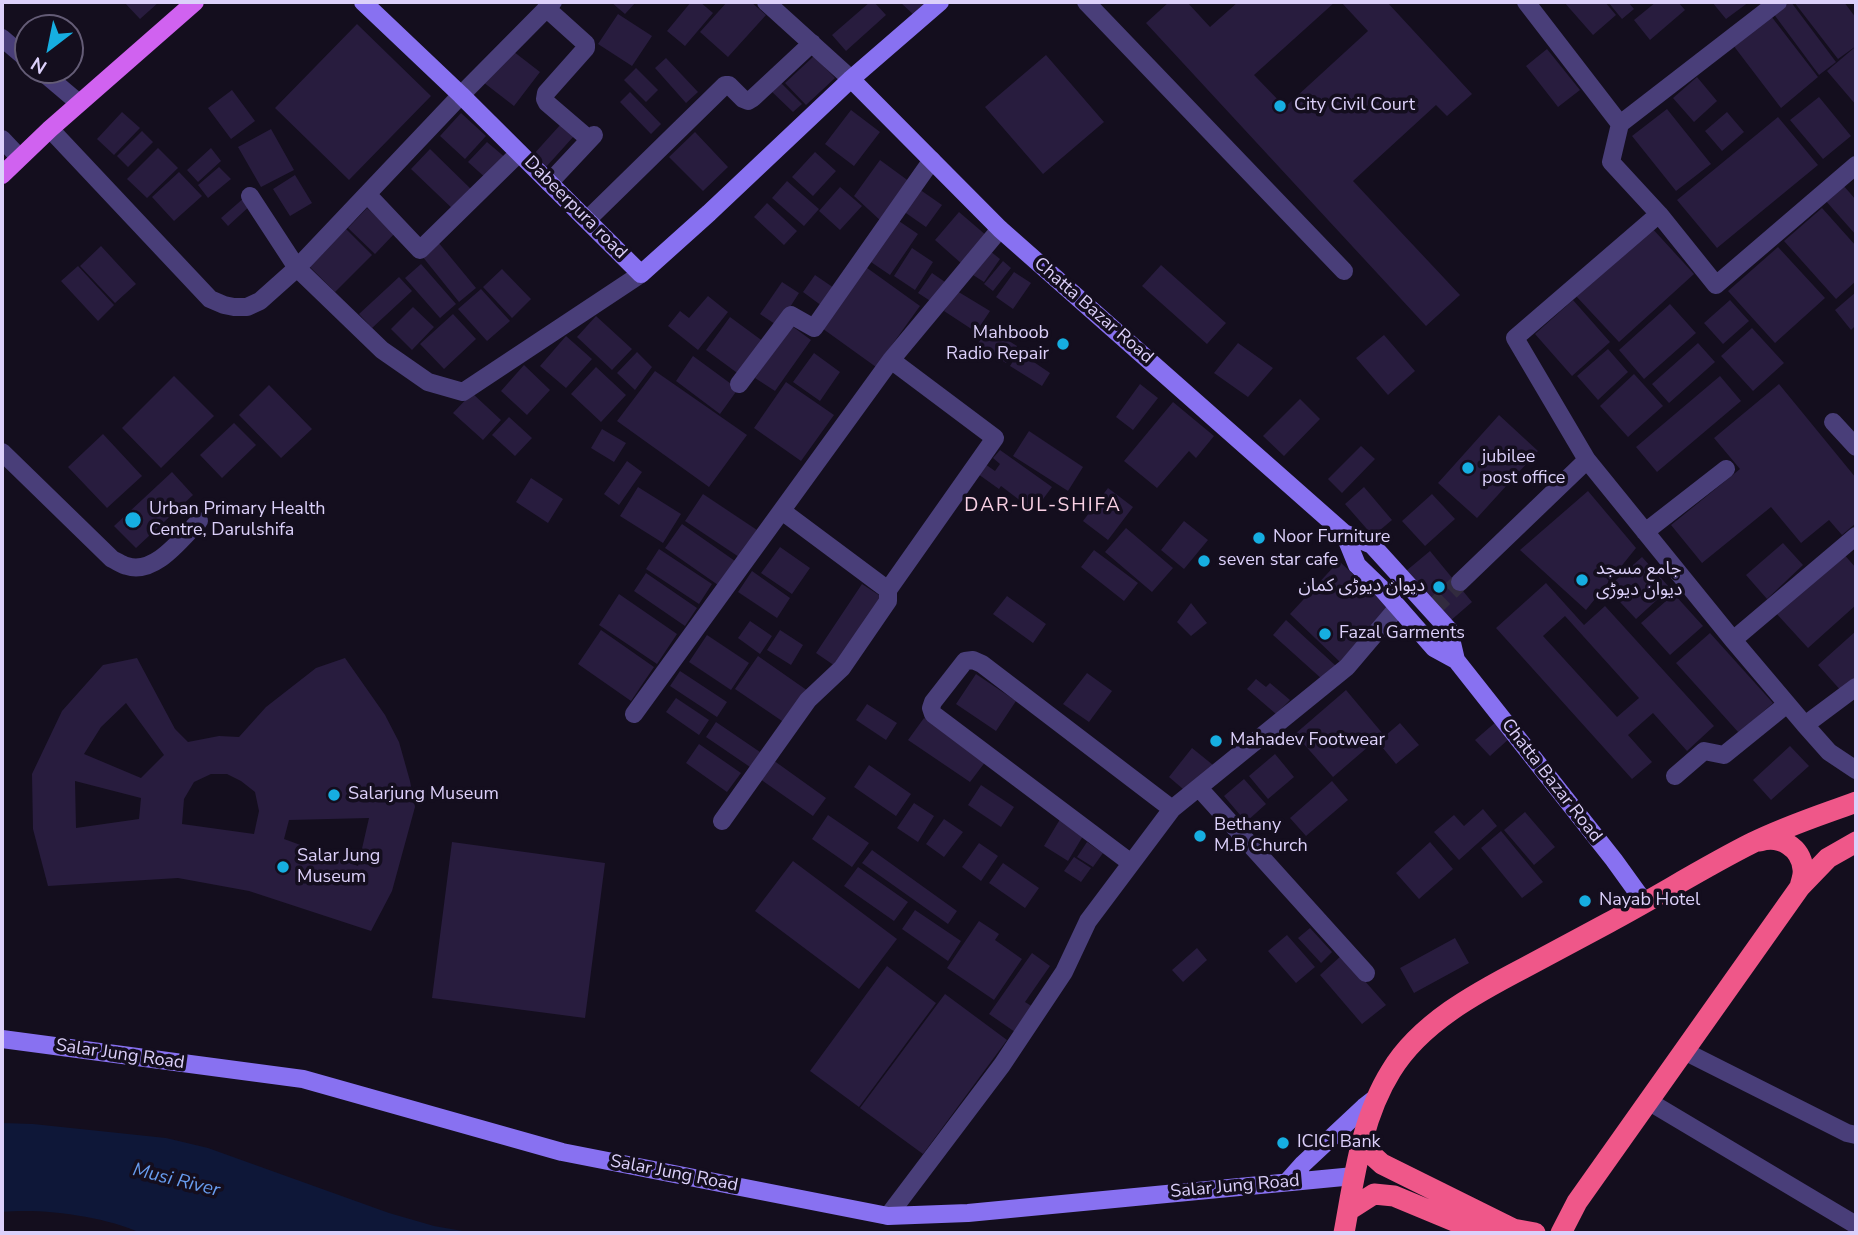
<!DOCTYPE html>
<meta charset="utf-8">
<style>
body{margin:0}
#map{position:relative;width:1858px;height:1235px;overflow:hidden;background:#140e1e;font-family:"Nunito Sans",sans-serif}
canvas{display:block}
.frame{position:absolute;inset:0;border:4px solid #dcd0fa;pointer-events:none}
.north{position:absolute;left:14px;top:14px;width:70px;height:70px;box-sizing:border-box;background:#140e1e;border:2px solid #645c76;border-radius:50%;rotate:212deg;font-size:19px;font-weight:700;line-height:28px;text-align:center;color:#dcd0fa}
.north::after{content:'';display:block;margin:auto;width:24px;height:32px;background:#16aee1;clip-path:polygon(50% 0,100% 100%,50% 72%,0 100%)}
</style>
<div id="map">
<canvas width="1858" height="1235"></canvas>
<div class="frame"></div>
<div class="north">N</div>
</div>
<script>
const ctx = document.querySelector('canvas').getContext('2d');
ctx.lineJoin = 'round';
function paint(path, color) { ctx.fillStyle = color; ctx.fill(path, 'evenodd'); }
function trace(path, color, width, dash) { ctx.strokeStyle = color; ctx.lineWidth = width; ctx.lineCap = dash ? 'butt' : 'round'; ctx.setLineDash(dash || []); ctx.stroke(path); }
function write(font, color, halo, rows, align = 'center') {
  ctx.font = font + ' "Nunito Sans","Noto Sans Arabic",sans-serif'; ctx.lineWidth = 7; ctx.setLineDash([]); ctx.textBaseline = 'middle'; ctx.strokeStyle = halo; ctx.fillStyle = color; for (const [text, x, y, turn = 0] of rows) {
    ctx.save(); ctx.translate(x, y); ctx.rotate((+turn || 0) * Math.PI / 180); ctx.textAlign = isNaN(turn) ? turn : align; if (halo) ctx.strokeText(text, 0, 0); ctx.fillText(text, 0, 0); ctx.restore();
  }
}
const water = new Path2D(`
 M2,1123L33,1124L166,1138L208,1148L389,1213L434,1226L474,1233H141C103,1216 43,1208 2,1212Z`);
const building = new Path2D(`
 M124,2H159L140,19Z
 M611,2H636L625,14Z
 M691,2H700L713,13L685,46L667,31Z
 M727,2H751L766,15L728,57L700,32Z
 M870,2H874L886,15L846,51L832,35Z
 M900,2H930L916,17Z
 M1169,2H1187L1210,27L1238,2H1335L1254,75L1285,107L1368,31L1341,2H1387L1472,94L1447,116L1436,105L1353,181L1460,295L1426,326L1146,23Z
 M1564,2H1605L1616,15L1593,35Z
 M1608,2H1628L1634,9L1622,19Z
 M1656,2H1678L1685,10L1650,40L1634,20Z
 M1712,2H1749L1726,19Z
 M1788,2H1791L1836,62L1819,75L1773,13Z
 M1794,2H1844L1856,18V46L1838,59Z
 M618,14L652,36L632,66L598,44Z
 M1771,16L1818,77L1781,108L1733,45Z
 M357,24L431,96L349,180L275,108Z
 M509,48L540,72L514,106L483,82Z
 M1854,48L1856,51V105L1827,71Z
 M1547,49L1580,90L1558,107L1526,66Z
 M1046,55L1104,122L1043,174L985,107Z
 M814,56L835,78L806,105L785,83Z
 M666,58L698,92L686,103L655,68Z
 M636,68L658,90L646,102L624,80Z
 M1697,77L1717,101L1694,122L1673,98Z
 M778,80L802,104L793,112L769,89Z
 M232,90L255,121L231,139L208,108Z
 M630,92L661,124L651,134L620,102Z
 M1819,97L1851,136L1823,159L1790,120Z
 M1667,109L1711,164L1676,191L1632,136Z
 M851,110L880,132L854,166L825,144Z
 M122,112L140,128L114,155L97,139Z
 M1727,112L1744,132L1722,151L1705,131Z
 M461,113L486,136L465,159L440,136Z
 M1778,117L1818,165L1717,248L1677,200Z
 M561,124L574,136L546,167L533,155Z
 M271,129L294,170L261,187L238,147Z
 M142,131L153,142L128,167L117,156Z
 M695,132L728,167L703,191L669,157Z
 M487,142L507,159L488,180L468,162Z
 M158,148L178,168L147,198L127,179Z
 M211,148L221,161L198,182L187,170Z
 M430,149L476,194L457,213L411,169Z
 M815,152L836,171L813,196L792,177Z
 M880,160L910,182L882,222L854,196Z
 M219,167L231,179L208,198L198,185Z
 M179,172L202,196L174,221L152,197Z
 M295,175L312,203L290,216L273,189Z
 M787,181L819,209L804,226L772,198Z
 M1843,185L1856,200V235L1825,200Z
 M840,187L862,206L840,230L819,211Z
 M919,189L942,205L926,227L903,211Z
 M245,197L252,204L228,226L221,218Z
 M767,203L797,231L784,245L754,217Z
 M367,208L395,233L375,254L348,228Z
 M1822,208L1856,246V281L1836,299L1784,241Z
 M959,212L987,236L962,264L935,240Z
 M896,219L918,234L890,275L868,260Z
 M1651,227L1694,274L1619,342L1576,296Z
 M346,229L372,255L335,292L309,266Z
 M438,242L476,288L459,302L422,256Z
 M101,246L136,284L115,303L80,266Z
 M1778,247L1825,298L1775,343L1728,291Z
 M912,248L933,262L915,290L894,276Z
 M990,251L1000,259L984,282L973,275Z
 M1003,261L1011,268L993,291L984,284Z
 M421,264L456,304L440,318L405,278Z
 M863,265L920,306L876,367L819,326Z
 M1161,265L1226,323L1207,344L1142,286Z
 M78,266L114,305L98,321L61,281Z
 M502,269L531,299L512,318L483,287Z
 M1014,272L1031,283L1013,309L996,297Z
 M932,273L945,282L932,302L918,293Z
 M815,275L834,288L822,306L803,292Z
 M399,277L412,291L372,328L359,314Z
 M782,282L799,293L778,326L760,314Z
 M481,289L510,321L487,341L458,309Z
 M957,291L990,311L976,332L944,311Z
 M1856,292V325L1851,330L1835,310Z
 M708,296L728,312L698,350L668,326L680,311L689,318Z
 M1573,300L1610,342L1572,376L1535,334Z
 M1730,300L1749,321L1723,344L1704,323Z
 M1670,304L1696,333L1644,379L1619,350Z
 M413,307L434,327L412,350L391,329Z
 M453,314L476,339L444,369L420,344Z
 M596,316L632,349L612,370L577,337Z
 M730,317L764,342L740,375L706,350Z
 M792,326L811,340L775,391L755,378Z
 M988,328L1017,346L1006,363L977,345Z
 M1752,328L1784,363L1753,391L1721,356Z
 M1384,335L1415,371L1388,395L1356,358Z
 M566,336L592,359L566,388L540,366Z
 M1238,343L1273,368L1248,397L1214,373Z
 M1698,343L1715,362L1669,403L1652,384Z
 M1608,349L1628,372L1598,400L1577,376Z
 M637,352L652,367L635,390L617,373Z
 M1019,352L1050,373L1042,386L1010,366Z
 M814,353L840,372L820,401L793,382Z
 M693,356L738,389L720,414L676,381Z
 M524,365L550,390L527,415L501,391Z
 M596,367L626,395L601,422L571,394Z
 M655,371L747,435L709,487L617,421Z
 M1634,374L1663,406L1628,437L1600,406Z
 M174,376L214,416L161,468L122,428Z
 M1720,376L1741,401L1657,472L1636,447Z
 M786,382L834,415L801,461L754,428Z
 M1140,384L1158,398L1133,430L1116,417Z
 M1779,384L1856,478V523L1842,535L1829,520L1801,543L1771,507L1702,563L1671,525L1740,469L1714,438Z
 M269,385L312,429L281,458L239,415Z
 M472,393L501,420L483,440L453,413Z
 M1300,399L1320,419L1284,456L1263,436Z
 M1173,402L1214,436L1196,458L1189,451L1157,488L1124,461Z
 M1499,415L1538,451L1477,518L1438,483Z
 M509,417L532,438L515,456L492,435Z
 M234,423L256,445L222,478L200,455Z
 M602,429L626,443L614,462L591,448Z
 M1029,431L1083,467L1068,491L1013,456Z
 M103,434L142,476L107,508L68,467Z
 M1361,446L1375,459L1342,493L1328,479Z
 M1000,450L1052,487L1034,511L1001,486L999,489L978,474L985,464L995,471L1000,464L993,458Z
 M627,461L642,472L619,505L604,494Z
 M172,472L193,495L136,548L114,526Z
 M531,478L563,499L548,523L516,502Z
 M638,487L681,514L663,543L620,516Z
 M1364,487L1392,520L1373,536L1345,504Z
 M1108,488L1133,507L1108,540L1083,521Z
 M1588,491L1636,548L1586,610L1520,550Z
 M703,494L757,530L739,557L685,521Z
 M1432,494L1455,519L1425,546L1402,521Z
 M1184,521L1208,540L1184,569L1161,550Z
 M682,524L735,561L718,585L665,548Z
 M1126,528L1173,568L1152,592L1105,552Z
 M1783,543L1803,565L1767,599L1746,575Z
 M780,547L810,568L792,594L761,573Z
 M659,549L712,584L699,604L646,569Z
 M1094,550L1138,583L1124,601L1081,567Z
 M1430,551L1472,602L1449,622L1406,571Z
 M1842,552L1856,568V605L1808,648L1775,612Z
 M1642,557L1670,588L1636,619L1607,588Z
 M1339,561L1390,609L1340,662L1290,614Z
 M752,571L790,598L777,618L738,592Z
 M646,573L697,608L685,626L634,591Z
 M1546,583L1584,625L1605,606L1714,726L1687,751L1653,713L1628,735L1652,762L1632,779L1496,628ZM1565,616L1639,698L1617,717L1543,636Z
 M862,584L885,599L838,668L816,653Z
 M619,594L677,634L657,664L599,625Z
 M1674,594L1703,626L1670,655L1641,623Z
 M1007,596L1046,624L1033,643L993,614Z
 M1191,603L1207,623L1191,636L1177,622Z
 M1286,620L1336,666L1323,680L1273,635Z
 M750,621L772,636L760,654L738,638Z
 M601,630L654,667L631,701L578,664Z
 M780,630L803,645L791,665L767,650Z
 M1856,631V681L1843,693L1818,665Z
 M1710,633L1773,703L1739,733L1676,663Z
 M707,635L749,663L731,690L689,662Z
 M758,656L808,691L785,723L735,689Z
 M137,658L175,729L188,742L219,736L239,737L266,707L316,668L345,658L385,715L399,742L410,781L415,807L392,891L371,931L249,891L178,878L48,886L33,829L32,774L62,711L103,665ZM126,703L164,755L141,778L84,754L101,727ZM211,774H227L241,781L255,792L259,811L254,834L182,824L184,799L194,782ZM75,781L141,798L139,819L76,828ZM369,818L358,866L284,839L289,820Z
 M680,671L727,702L717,717L670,686Z
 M1087,673L1112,691L1089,722L1063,704Z
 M976,674L1016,701L996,731L956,704Z
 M1256,679L1266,687L1270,683L1290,700L1276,714L1247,689Z
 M1346,690L1383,734L1333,777L1295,734Z
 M676,698L709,720L699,735L666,712Z
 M867,704L897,723L886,740L856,720Z
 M924,718L986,761L970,782L908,740Z
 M1497,721L1511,737L1490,756L1475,740Z
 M716,722L760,752L750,767L706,737Z
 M1400,723L1419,745L1396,764L1378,742Z
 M699,744L741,773L727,792L686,763Z
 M1790,746L1809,766L1771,800L1753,780Z
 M1192,748L1213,765L1190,795L1169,777Z
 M1275,754L1294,777L1268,799L1249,776Z
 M773,760L826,798L813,816L760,779Z
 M869,765L911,794L896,816L854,787Z
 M1244,779L1266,804L1246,822L1224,796Z
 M1332,781L1348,800L1306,836L1290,818Z
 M981,785L1014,807L1001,827L968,805Z
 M914,803L934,816L918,842L897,828Z
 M1483,809L1497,826L1459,860L1434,832L1454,815L1464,826Z
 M1525,812L1555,847L1534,865L1504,830Z
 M828,815L869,843L852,867L812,839Z
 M1062,816L1086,831L1068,861L1044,846Z
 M944,819L963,832L944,857L926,844Z
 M1501,831L1543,882L1522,898L1481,848Z
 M452,842L605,863L585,1018L432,998Z
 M1087,842L1103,853L1093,867L1077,857Z
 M1430,842L1453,869L1419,899L1396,873Z
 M979,843L998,856L981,881L962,867Z
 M872,850L957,911L948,924L862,863Z
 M1074,857L1091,868L1081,882L1064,871Z
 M793,861L897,939L859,989L755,911Z
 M1003,863L1039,888L1025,908L989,883Z
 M858,867L908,902L894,921L844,886Z
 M915,910L961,941L948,961L902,929Z
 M979,921L999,934L995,940L1022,959L994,1000L947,968Z
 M1310,928L1332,952L1321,963L1298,938Z
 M1287,935L1315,967L1296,983L1268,951Z
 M1455,938L1469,963L1414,993L1400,968Z
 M1197,948L1207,960L1183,982L1172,970Z
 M1032,953L1050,966L1025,1002L1033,1007L1015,1032L989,1014Z
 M1342,955L1386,1005L1362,1024L1320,975Z
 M887,966L936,1003L859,1107L810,1071Z
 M945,994L1007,1040L923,1154L860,1108Z`);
const streetTunnel = new Path2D(`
 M1431,610L1460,582`);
const street = new Path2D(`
 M766,2L851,79
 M1086,2L1344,271
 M1526,2L1620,124L1611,162L1659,214L1716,285L1856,165
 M546,8L586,44V48L546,93L545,99L547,103L589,139
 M2,38L28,60
 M40,70L79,103
 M1620,124L1778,2
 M50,129L210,299L224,305L234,307H247L260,301L297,268L461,95L553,2
 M2,139L19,157
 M549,183L594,135
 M367,194L420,250L519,153
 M250,196L297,268L382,350L428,382L463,392L641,274
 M1659,214L1515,338L1587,460L1733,640L1805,725L1829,752L1856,770
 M587,220L725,85H729L743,99L748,101L753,98L812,43
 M739,384L791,315L814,328L932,160
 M1833,422L1856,447
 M2,452L112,559C117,561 122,565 127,566C155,575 181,539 199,521
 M782,511L888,590
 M1645,532L1726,469
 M1460,582L1587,460
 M1733,640L1856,536
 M634,714L891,360L1000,229
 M1805,725L1856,687
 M1675,776L1704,751L1724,755L1787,704
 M1199,788L1366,973
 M722,821L808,700L842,668L888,601V590L995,438L891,360
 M1131,863L933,714L931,708L933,702L965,661L973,660L982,664L1172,809
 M1684,1051L1847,1133L1856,1135
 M1648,1101L1856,1225
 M888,1216L1002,1065L1064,972L1088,921L1172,809L1347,667L1398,607`);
const secondary = new Path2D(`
 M363,2L461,95L641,274L709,213L851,79L940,2
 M851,79L1000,229L1344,533L1372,545L1449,630L1456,660
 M1344,533L1357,565L1383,590L1434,648L1456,660L1614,860L1645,903
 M2,1039L303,1079L562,1152L888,1216L968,1213L1354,1176
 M1287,1182L1303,1164L1364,1107L1377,1097`);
const primary = new Path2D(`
 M2,175L50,129L195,2`);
const highway = new Path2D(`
 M1760,841C1780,835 1801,847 1803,869C1804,875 1801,882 1800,887
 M1362,1146L1382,1164L1513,1229L1535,1233
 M1349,1210L1374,1194L1394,1196L1483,1233
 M1344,1233C1354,1179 1361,1119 1391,1071C1420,1023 1476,993 1524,968C1552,953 1580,938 1608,923C1657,897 1704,867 1752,843C1786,826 1821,815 1856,802
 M1561,1233L1577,1202L1800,887L1828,858L1856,842`);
const markers = [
 [1280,106,7,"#16aee1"],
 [1063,344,7,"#16aee1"],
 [1468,468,7,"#16aee1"],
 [133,520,9,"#16aee1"],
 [1259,538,7,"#16aee1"],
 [1204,561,7,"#16aee1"],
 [1582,580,7,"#16aee1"],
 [1439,587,7,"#16aee1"],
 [1325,634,7,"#16aee1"],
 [1216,741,7,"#16aee1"],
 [334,795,7,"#16aee1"],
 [1200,836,7,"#16aee1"],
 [283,867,7,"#16aee1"],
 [1585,901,7,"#16aee1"],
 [1283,1143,7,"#16aee1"]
];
const poiNames = [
 ["City Civil Court",1294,106],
 ["Mahboob",1049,334,"right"],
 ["Radio Repair",1049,355,"right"],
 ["jubilee",1482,458],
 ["post office",1482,479],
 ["Urban Primary Health",149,510],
 ["Centre, Darulshifa",149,531],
 ["Noor Furniture",1273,538],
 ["seven star cafe",1218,561],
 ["جامع مسجد",1596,570],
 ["دیوان دیوڑی",1596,591],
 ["دیوان دیوڑی کمان",1425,587,"right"],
 ["Fazal Garments",1339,634],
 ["Mahadev Footwear",1230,741],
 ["Salarjung Museum",348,795],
 ["Bethany",1214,826],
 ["M.B Church",1214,847],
 ["Salar Jung",297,857],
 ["Museum",297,878],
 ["Nayab Hotel",1599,901],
 ["ICICI Bank",1297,1143]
];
const streetNames = [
 ["Dabeerpura road",575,208,45],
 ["Chatta Bazar Road",1093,311,41],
 ["Chatta Bazar Road",1551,781,52],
 ["Salar Jung Road",120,1055,8],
 ["Salar Jung Road",674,1174,11],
 ["Salar Jung Road",1235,1187,-5]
];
const neighbourhoodNames = [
 ["DAR-UL-SHIFA",1043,506]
];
const waterNames = [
 ["Musi River",176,1181,14]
];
paint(water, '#0e1738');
paint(building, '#281c3e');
trace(streetTunnel, '#322b3f', 18, [18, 9]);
trace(street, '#493e79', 18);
trace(secondary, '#8871f1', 18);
trace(primary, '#d062f0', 18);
trace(highway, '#ef5789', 21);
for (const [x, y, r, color] of markers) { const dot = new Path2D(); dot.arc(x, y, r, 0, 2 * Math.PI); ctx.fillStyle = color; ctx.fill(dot); trace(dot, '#140e1e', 2.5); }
write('18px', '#dcd0fa', '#140e1e', poiNames, 'left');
write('18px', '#dcd0fa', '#140e1e', streetNames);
ctx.letterSpacing = '2px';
write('19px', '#fbd2e6', '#140e1e', neighbourhoodNames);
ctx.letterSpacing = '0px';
write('italic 19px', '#689df0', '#140e1e', waterNames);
</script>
